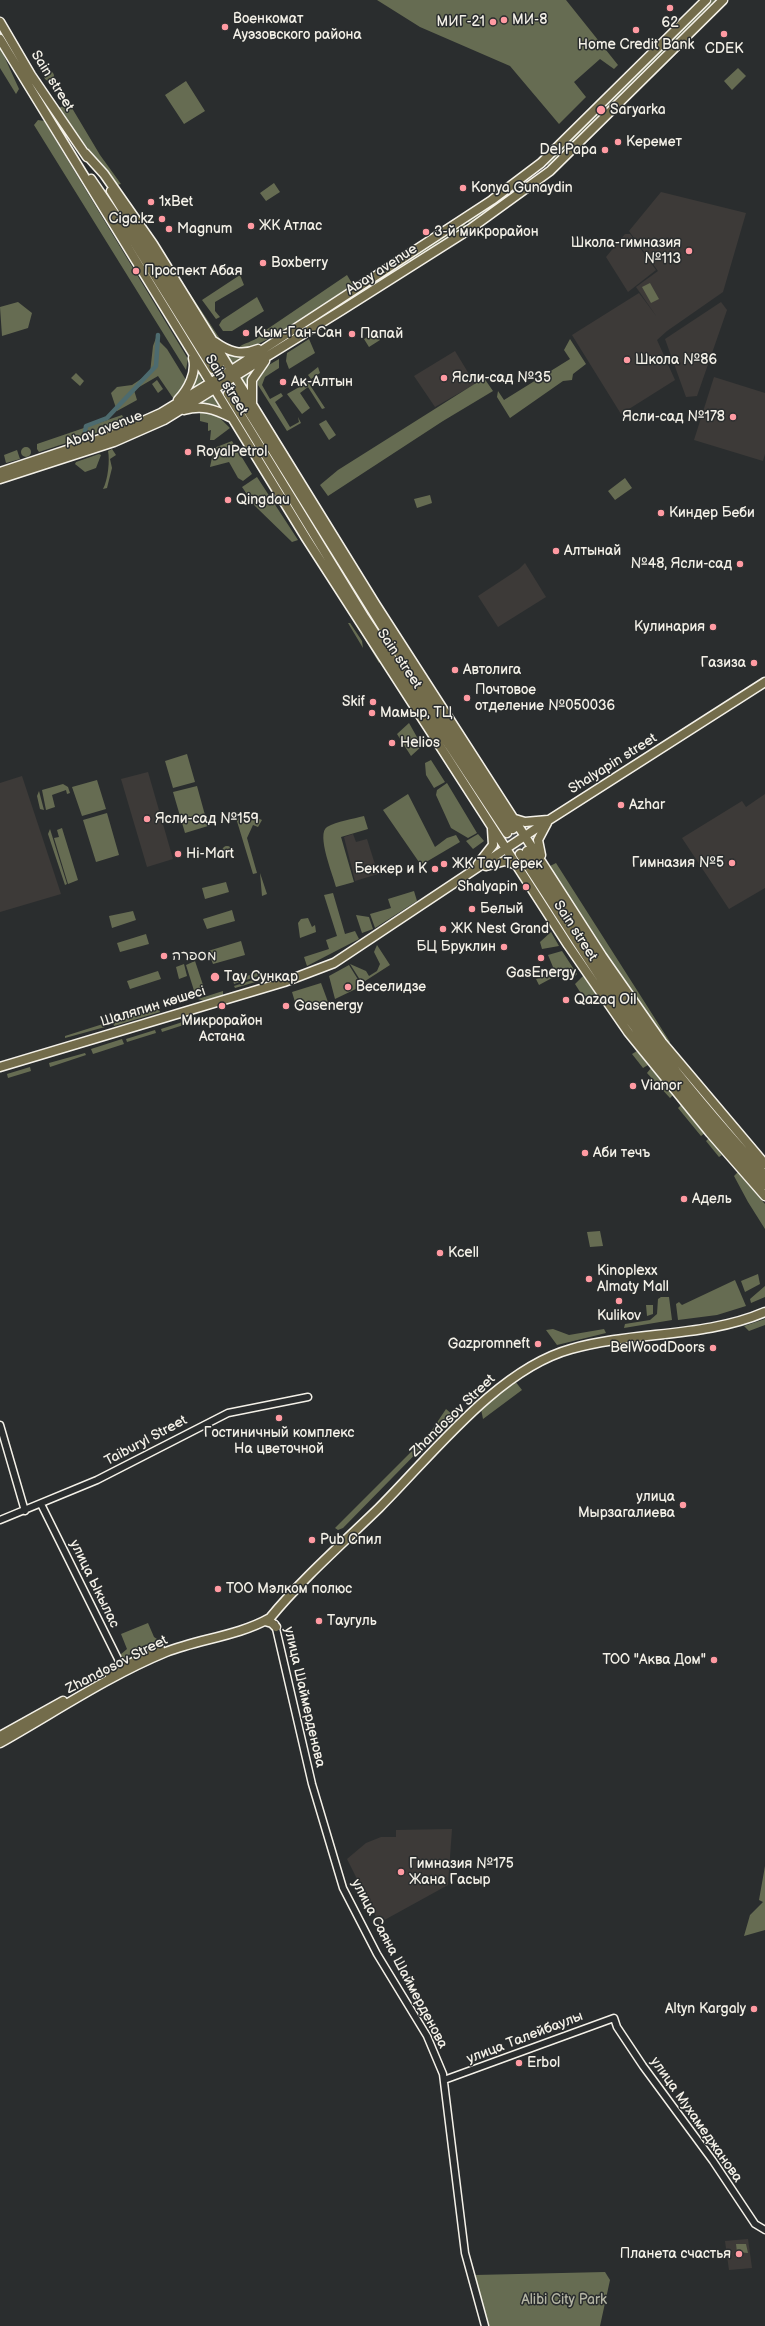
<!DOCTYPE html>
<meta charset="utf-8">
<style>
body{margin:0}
canvas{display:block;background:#2a2d2e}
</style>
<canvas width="765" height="2326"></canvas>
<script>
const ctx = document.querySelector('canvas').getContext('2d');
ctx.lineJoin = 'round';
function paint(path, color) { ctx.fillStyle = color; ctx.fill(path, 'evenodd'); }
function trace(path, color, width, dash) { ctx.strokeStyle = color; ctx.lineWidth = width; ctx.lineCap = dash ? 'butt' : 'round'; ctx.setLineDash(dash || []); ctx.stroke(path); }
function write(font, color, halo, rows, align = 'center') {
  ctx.font = font + ' "Balsamiq Sans","Playpen Sans Hebrew",sans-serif'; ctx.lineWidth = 3; ctx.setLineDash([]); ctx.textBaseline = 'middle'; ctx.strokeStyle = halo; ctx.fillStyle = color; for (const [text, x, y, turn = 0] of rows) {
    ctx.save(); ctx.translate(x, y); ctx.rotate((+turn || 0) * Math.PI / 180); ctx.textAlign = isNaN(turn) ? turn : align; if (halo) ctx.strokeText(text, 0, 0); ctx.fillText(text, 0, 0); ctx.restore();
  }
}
const built = new Path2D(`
 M661,192L746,213L723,292L667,331L657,340L675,380L621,414L572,335L639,293L657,317L636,287L658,271L629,231Z
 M625,234H630L656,270L628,292L606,257Z
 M721,302L727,310L697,396L686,397L665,339Z
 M455,351L475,384L435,407L414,376Z
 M714,377L765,393V454L763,461L694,440Z
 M525,563L546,597L498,627L478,596L519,569Z
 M148,772L173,859L147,867L121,779Z
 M22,776L61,894L0,912V783Z
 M765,794V888L729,909L682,838L742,801L746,807Z
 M353,834L356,842L367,839L378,874L355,881L344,837Z
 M452,1829L448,1885L379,1923L347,1859L366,1843L381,1837H396V1830Z
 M748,2239L752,2268L729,2270L725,2241Z`);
const green = new Path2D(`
 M377,0H566L618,65L614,69L600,59L574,82L586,97L559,124L510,66L420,27Z
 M712,0H719L549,166L547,165L567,142L607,105Z
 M0,47L19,89L16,94L0,68Z
 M738,68L746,76L732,90L724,81Z
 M44 76a5 5 0 1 1 10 0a5 5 0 1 1-10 0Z
 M186,81L205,111L184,124L165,95Z
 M69,103L100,155L121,184L117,185L69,125L59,108Z
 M38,120L44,121L188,359L186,370L34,125Z
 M525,180L528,183L469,224L467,220Z
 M274,183L280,192L266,201L260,193Z
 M464,222L466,226L340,307L339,305Z
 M240,275L244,285L215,302V311L220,317L216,319L202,300Z
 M347,275L353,285L274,336L263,332Z
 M650,283L659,299L651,303L642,287Z
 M189,292L224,345L218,342L187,294Z
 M257,297L264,311L232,331H223L219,325L222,320Z
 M18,302L32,313L28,328L2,336L0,307Z
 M375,332L380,340L369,347L364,339Z
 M260,336L268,339L250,348L241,350L238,348C243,343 253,342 260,336Z
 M156,338L167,349L186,380L182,389L173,398L158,376L134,390L137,400L117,411L111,393L117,387L132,385L150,373L153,346Z
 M309,339L315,353L289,369L286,361L287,353Z
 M570,339L586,364L573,374L572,380L563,381L510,418L497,397L498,391L504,400L570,359L564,350Z
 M222,348L249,354L232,364Z
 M279,359V368L265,377L262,385L270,399L281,393L283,396L275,402L290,427L299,422L298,417L301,423L287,431L258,385L257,379L262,369Z
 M318,367L320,373L311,379L308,375Z
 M196,368L204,384L190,392L195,379Z
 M255,368L248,383V391L239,378Z
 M76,373L84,381L80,386L71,378Z
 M484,378L493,391L443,421L328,496L320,485L338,470Z
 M157,380L163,389L158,393L152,384Z
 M308,382L325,408L322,409L308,387L300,393L310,408L302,414L287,394Z
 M213,396L222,410L198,405Z
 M200,412C215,412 220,418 230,428L214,440H210L211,430L208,431V423L200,421Z
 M122,415L126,423L39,452L37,449V444Z
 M326,420L336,435L329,440L319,424Z
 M232,441L252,474L243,481L238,478L229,462L210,467L214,448Z
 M21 452a5 5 0 1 1 10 0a5 5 0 1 1-10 0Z
 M112,449L116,455L110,459L112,468L107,488L103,489C108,480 110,460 108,451Z
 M17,450L20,459L6,463L4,455Z
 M99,454L101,455L96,468L85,472L75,464L76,462Z
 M257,477L298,540L292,542L255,506L242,487Z
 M625,478L632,488L615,500L608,491Z
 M430,495L432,503L417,508L414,499Z
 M353,619L381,660L379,663Z
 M348,623H350L362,641L363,648Z
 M409,723L422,746L411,756L397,734Z
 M187,754L195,782L173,788L165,761Z
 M431,760L445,782L434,788L426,775L425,763Z
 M97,780L106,809L82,816L72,787Z
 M447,783L477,833L468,838L451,828L436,795L437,790Z
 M63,784L68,787L70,793L67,794L66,790L52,795L55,807L46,810L42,790Z
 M197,786L208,826L185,833L173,792Z
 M39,791L44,810L40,809L37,796Z
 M408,794L435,847L447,838L456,835L460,842L421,865L383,810Z
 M107,813L119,855L96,862L83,820Z
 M253,816L262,820L258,827L253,825L247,838L257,873L253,874L236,818L251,821Z
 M364,816L368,829L341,837L354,882L336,887C333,875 316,834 327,827C337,821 353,819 364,816Z
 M62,828L78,880L68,884L54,838L59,837L57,830Z
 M50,829L67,884L65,885L48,834Z
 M478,834L484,841L473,849L466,841Z
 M222 851a5 5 0 1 1 10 0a5 5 0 1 1-10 0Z
 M556,863L670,1042L666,1045L614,969L550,866Z
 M260,873L267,894L262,896Z
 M226,882L229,892L205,899L202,888Z
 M414,891L417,901L375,928L370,914L391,908L388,899Z
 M333,893L345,934L355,931L359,939L307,966L304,957L329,949L326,940L337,936L324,895Z
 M232,910L235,921L207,929L203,919Z
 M133,911L136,920L112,928L109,916Z
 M356,915L369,917L373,929L362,933Z
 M308,918L312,927L315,925L316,932L300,938L298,923L301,919Z
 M551,932L559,946L542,949L540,942Z
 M146,934L149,944L120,952L117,943Z
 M241,941L245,955L213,964L208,951Z
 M377,945L390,965L362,983L350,964L366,971L369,976L377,971L380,964L374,952Z
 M562,951L577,974L572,980L566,972H563L539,985L536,979L551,972L553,967L548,955Z
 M195,961L206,994L196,997L186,965Z
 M184,964L187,976L179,979L176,967Z
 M349,965L362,986L335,999L329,976Z
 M158,971L161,979L130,989L127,981Z
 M257,973L258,976L234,984L233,980Z
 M585,974L598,993L590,997L582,995L575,984Z
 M259,978V981L235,988L234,986Z
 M321,983L328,1002L298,1012L292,992Z
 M223,991V995L204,1001L198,999Z
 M158,1007L160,1012L114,1026L112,1021Z
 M201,1016L202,1019L162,1032L161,1029Z
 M103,1024L105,1027L65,1038V1036Z
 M155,1030L156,1033L127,1042L126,1039Z
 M122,1039L124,1044L93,1054L91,1049Z
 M637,1051L648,1065L643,1068L632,1054Z
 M85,1053L86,1055L50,1067L49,1063Z
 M30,1067L31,1071L8,1078L7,1074Z
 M651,1068L673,1095L670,1098L647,1073Z
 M681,1105L705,1133L701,1136L678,1108Z
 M709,1138L722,1155L719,1157L706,1141Z
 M738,1172L765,1204V1229L748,1202L734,1176Z
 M600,1231L603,1246L590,1247L587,1232Z
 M758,1274L760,1284L745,1292L741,1281Z
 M735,1280L746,1306L717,1315L678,1320L676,1304L679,1302L682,1305Z
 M765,1286V1297L751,1303L750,1299Z
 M661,1297H669L672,1320L624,1328L625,1324L650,1320L657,1314L658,1299Z
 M646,1305H653V1314L647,1316Z
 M765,1319V1325L749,1331L744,1326Z
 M553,1329L569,1335L604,1329L606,1333L557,1345L546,1330Z
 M515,1381L522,1390L483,1419L481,1409Z
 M446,1409L453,1415L442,1427L343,1528L338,1530L335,1528L430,1433Z
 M148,1623L154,1637L160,1641L138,1649L123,1659L120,1655L127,1649L121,1634Z
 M765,1866V1930L744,1936L750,1915L763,1902L759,1900Z
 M736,2244H746L748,2253L737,2252Z
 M605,2272L610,2280L600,2326H489L475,2275Z`);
const canal = new Path2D(`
 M85,432L86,426L107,418L156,366L158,335`);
const majorTunnel = new Path2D(`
 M219,365L235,390
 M213,369L228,394
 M513,829L527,851
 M507,833L520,854`);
const minor = new Path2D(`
 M0,1425L25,1511
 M41,1504L119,1661L117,1671
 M0,1520L97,1480L228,1413L308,1397
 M275,1624L312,1784L343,1888L377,1954L427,2036L443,2074L465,2253L485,2326
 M444,2080L614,2018L617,2027L643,2066L713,2161L755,2224L765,2230`);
const major = new Path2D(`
 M0,22L31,75L87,157
 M0,39L306,538L568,945L628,1032L710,1133L765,1196
 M85,153L104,174L153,244L376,605L602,956L662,1042L765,1164
 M91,179L130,236L213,369
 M111,191L219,365
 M215,342C229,352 241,356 258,349
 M235,390L413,676L513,829
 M228,394L365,618L507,833
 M178,400C188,389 197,373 193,358
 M252,403V380L265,361
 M184,410C202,405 214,409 230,417
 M0,472L112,435L161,413L230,371L492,200L541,163L706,0
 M0,479L114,442L164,420L342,310L470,229L550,171L723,0
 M515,819L525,822L548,820
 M527,851C568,917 610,983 656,1045C689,1090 727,1133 765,1175
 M520,854C563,919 603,986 650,1048C686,1096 725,1141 765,1185
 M541,855L538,840L547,823
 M478,864L493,845L492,829
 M486,866L505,861L517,865
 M0,1067L284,982L334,963L549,820L765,682
 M265,1621L272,1623L276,1627
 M109,1674L160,1649
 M0,1736L63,1701
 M0,1743C55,1712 108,1676 166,1652C199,1639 238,1636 270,1618C300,1581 344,1542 379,1508C433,1454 498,1369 571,1349C635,1331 705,1338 765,1312`);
const markers = [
 [670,8,4,"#ff9aa2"],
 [504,20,4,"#ff9aa2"],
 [493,22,4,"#ff9aa2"],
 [225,27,4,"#ff9aa2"],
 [636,30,4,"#ff9aa2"],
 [724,34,4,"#ff9aa2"],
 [601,110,5,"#ff9aa2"],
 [618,142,4,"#ff9aa2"],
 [605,150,4,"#ff9aa2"],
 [463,188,4,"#ff9aa2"],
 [151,202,4,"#ff9aa2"],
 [162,219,4,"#ff9aa2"],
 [251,226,4,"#ff9aa2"],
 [169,229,4,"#ff9aa2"],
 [426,232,4,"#ff9aa2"],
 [689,251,4,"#ff9aa2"],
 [263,263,4,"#ff9aa2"],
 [136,271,4,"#ff9aa2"],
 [246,333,4,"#ff9aa2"],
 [352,334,4,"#ff9aa2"],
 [627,360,4,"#ff9aa2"],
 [444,378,4,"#ff9aa2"],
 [283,382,4,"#ff9aa2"],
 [733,417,4,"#ff9aa2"],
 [188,452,4,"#ff9aa2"],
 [228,500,4,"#ff9aa2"],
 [661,513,4,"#ff9aa2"],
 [556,551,4,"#ff9aa2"],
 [740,564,4,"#ff9aa2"],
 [713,627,4,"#ff9aa2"],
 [754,663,4,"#ff9aa2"],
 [455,670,4,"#ff9aa2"],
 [467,698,4,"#ff9aa2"],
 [373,702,4,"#ff9aa2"],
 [372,713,4,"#ff9aa2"],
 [392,743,4,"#ff9aa2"],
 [621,805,4,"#ff9aa2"],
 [147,819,4,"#ff9aa2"],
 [178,854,4,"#ff9aa2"],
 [732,863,4,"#ff9aa2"],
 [444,864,4,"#ff9aa2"],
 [435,869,4,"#ff9aa2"],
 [526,887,4,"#ff9aa2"],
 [472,909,4,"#ff9aa2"],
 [443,929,4,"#ff9aa2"],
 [504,947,4,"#ff9aa2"],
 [164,956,4,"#ff9aa2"],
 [541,958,4,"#ff9aa2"],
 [215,977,5,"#ff9aa2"],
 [348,987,4,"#ff9aa2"],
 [566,1000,4,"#ff9aa2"],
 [222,1006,4,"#ff9aa2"],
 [286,1006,4,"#ff9aa2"],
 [633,1086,4,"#ff9aa2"],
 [585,1153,4,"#ff9aa2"],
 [684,1199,4,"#ff9aa2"],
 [440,1253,4,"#ff9aa2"],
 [589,1279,4,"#ff9aa2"],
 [619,1301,4,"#ff9aa2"],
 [538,1344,4,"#ff9aa2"],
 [713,1348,4,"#ff9aa2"],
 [279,1418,4,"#ff9aa2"],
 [683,1505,4,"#ff9aa2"],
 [312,1540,4,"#ff9aa2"],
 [218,1589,4,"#ff9aa2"],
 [319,1621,4,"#ff9aa2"],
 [714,1660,4,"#ff9aa2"],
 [401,1872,4,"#ff9aa2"],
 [754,2009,4,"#ff9aa2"],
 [519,2063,4,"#ff9aa2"],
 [739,2254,4,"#ff9aa2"]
];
const poiNames = [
 ["Военкомат",233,19],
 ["Ауэзовского района",233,35],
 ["МИ-8",512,20],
 ["МИГ-21",485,22,"right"],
 ["62",670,23,"center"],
 ["Home Credit Bank",636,45,"center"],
 ["CDEK",724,49,"center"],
 ["Saryarka",610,110],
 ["Керемет",626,142],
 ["Del Papa",597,150,"right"],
 ["Konya Gunaydin",471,188],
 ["1xBet",159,202],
 ["Ciga.kz",154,219,"right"],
 ["ЖК Атлас",259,226],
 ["Magnum",177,229],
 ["3-й микрорайон",434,232],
 ["Школа-гимназия",681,243,"right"],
 ["№113",681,259,"right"],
 ["Boxberry",271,263],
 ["Проспект Абая",144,271],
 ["Кым-Ган-Сан",254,333],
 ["Папай",360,334],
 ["Школа №86",635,360],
 ["Ясли-сад №35",452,378],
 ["Ак-Алтын",291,382],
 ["Ясли-сад №178",725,417,"right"],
 ["RoyalPetrol",196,452],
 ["Qingdau",236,500],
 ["Киндер Беби",669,513],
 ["Алтынай",564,551],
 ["№48, Ясли-сад",732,564,"right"],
 ["Кулинария",705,627,"right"],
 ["Газиза",746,663,"right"],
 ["Автолига",463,670],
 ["Почтовое",475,690],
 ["отделение №050036",475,706],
 ["Skif",365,702,"right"],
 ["Мамыр, ТЦ",380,713],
 ["Helios",400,743],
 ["Azhar",629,805],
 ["Ясли-сад №159",155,819],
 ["Hi-Mart",186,854],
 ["Гимназия №5",724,863,"right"],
 ["ЖК Тау Терек",452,864],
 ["Беккер и К",427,869,"right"],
 ["Shalyapin",518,887,"right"],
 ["Белый",480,909],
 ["ЖК Nest Grand",451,929],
 ["БЦ Бруклин",496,947,"right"],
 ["מספרה",172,956],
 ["GasEnergy",541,973,"center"],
 ["Тау Сункар",224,977],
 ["Веселидзе",356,987],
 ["Qazaq Oil",574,1000],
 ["Gasenergy",294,1006],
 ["Микрорайон",222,1021,"center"],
 ["Астана",222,1037,"center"],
 ["Vianor",641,1086],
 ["Аби течъ",593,1153],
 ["Адель",692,1199],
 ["Kcell",448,1253],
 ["Kinoplexx",597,1271],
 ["Almaty Mall",597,1287],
 ["Kulikov",619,1316,"center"],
 ["Gazpromneft",530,1344,"right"],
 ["BelWoodDoors",705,1348,"right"],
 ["Гостиничный комплекс",279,1433,"center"],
 ["На цветочной",279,1449,"center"],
 ["улица",675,1497,"right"],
 ["Мырзагалиева",675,1513,"right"],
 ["Pub Спил",320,1540],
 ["ТОО Мэлком полюс",226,1589],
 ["Таугуль",327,1621],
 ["ТОО \"Аква Дом\"",706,1660,"right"],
 ["Гимназия №175",409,1864],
 ["Жана Гасыр",409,1880],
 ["Altyn Kargaly",746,2009,"right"],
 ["Erbol",527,2063],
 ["Планета счастья",731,2254,"right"]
];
const streetNames = [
 ["Sain street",52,81,58],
 ["Abay avenue",382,270,-33],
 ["Sain street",226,385,58],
 ["Abay avenue",104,430,-21],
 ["Sain street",399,659,56],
 ["Shalyapin street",613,764,-32],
 ["Sain street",575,931,57],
 ["Шаляпин көшесі",153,1007,-17],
 ["Zhandosov Street",453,1416,-44],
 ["Taiburyl Street",146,1441,-28],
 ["улица Ыкылас",94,1584,64],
 ["Zhandosov Street",117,1665,-27],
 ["улица Шаймерденова",304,1697,77],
 ["улица Саяна Шаймерденова",399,1964,62],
 ["улица Талейбаулы",525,2038,-21],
 ["улица Мухамеджанова",696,2120,55]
];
const parkNames = [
 ["Alibi City Park",564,2300]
];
paint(built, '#3d3a38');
paint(green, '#666c52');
trace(canal, '#4d6b6f', 4.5);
trace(majorTunnel, '#484a4a', 8, [8, 4]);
trace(minor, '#f4f1e8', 9);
trace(major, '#f4f1e8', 11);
trace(minor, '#2a2d2e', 6);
trace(major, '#736c4b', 8);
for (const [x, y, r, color] of markers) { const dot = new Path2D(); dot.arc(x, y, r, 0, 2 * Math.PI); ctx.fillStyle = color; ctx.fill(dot); trace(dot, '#2a2d2e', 1.5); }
write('14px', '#f4f1e8', '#2a2d2e', poiNames, 'left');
write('14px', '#f4f1e8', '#2a2d2e', streetNames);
write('14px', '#b4b5a4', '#2a2d2e', parkNames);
</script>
